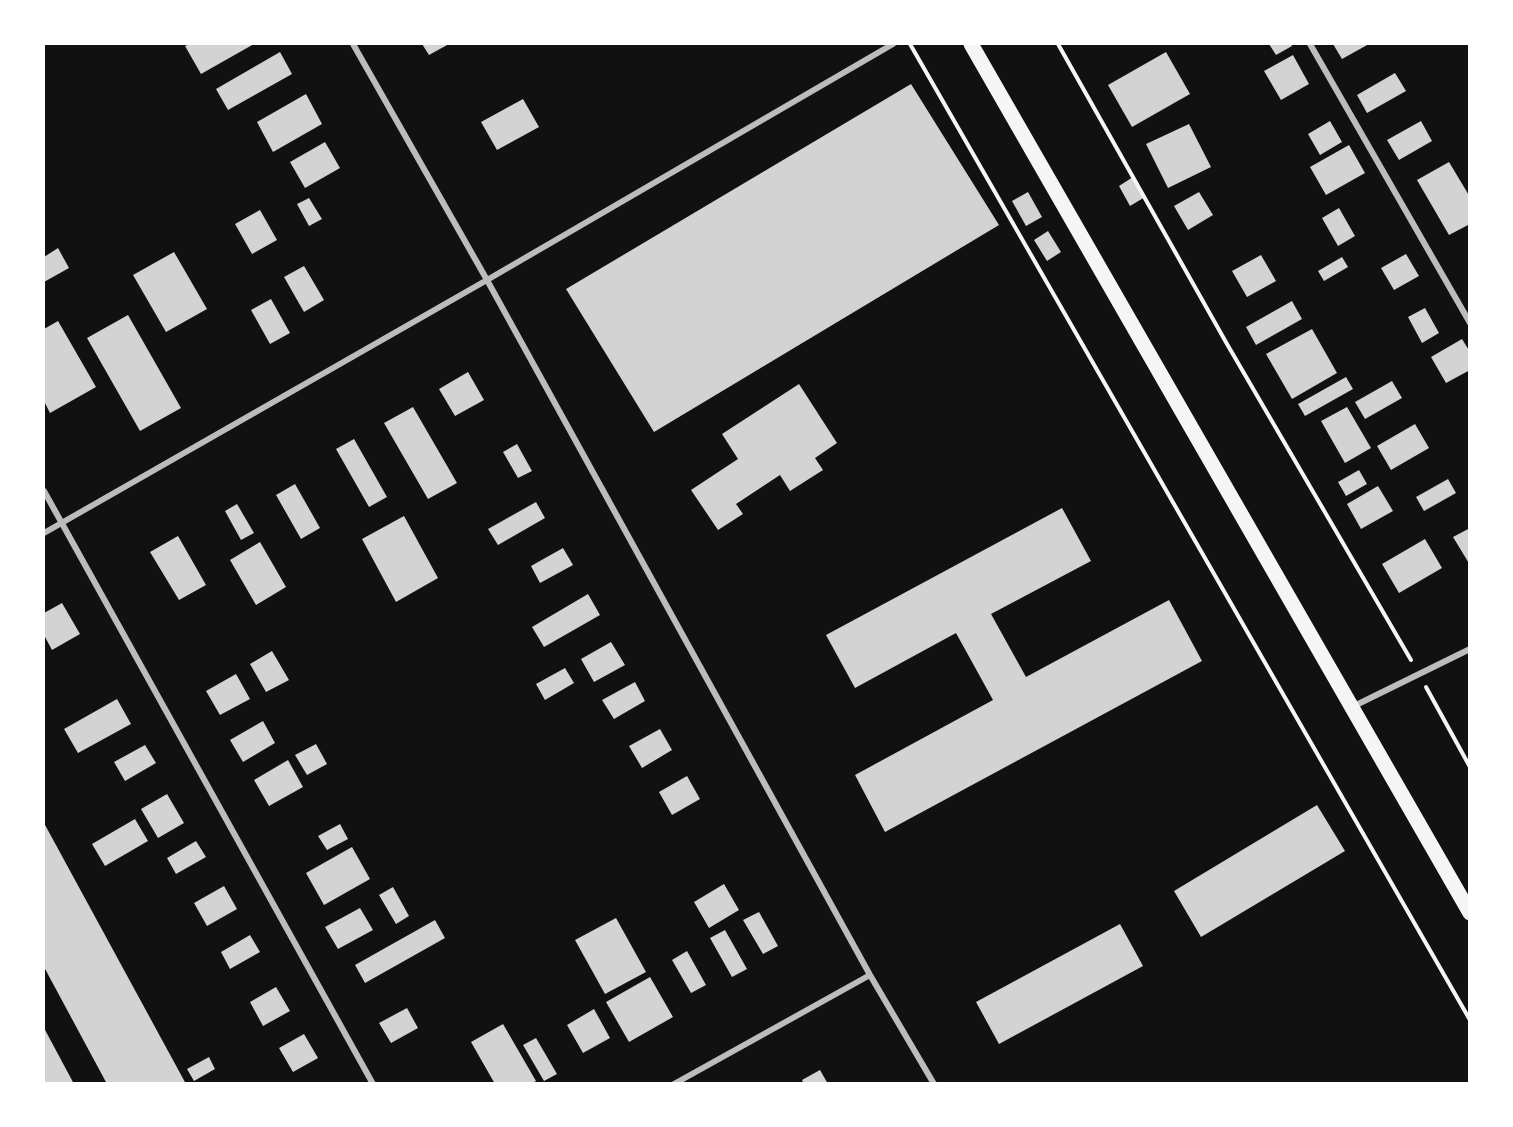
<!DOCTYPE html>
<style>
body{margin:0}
#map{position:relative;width:1513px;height:1127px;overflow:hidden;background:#111;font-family:"IBM Plex Serif",serif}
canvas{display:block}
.frame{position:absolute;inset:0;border:45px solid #fff;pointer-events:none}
</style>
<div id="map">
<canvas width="1513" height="1127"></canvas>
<div class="frame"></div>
</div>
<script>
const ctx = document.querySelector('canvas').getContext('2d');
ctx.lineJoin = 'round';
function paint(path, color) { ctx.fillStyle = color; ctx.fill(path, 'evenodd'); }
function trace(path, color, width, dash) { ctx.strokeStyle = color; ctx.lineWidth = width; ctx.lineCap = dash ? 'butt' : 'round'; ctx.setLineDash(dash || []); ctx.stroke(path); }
const building = new Path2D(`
 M190,44H254L201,74L185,46Z
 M422,44H449L429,55Z
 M1269,44H1291L1292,46L1276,55Z
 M1333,44H1369L1342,59Z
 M280,52L292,74L228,110L216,89Z
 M1166,52L1190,94L1132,127L1108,85Z
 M1293,55L1309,84L1281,100L1264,71Z
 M1395,73L1406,91L1367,113L1357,95Z
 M911,84L999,225L654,432L566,289Z
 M306,94L322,124L273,152L257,122Z
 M523,99L539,127L497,150L481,122Z
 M1330,121L1342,142L1320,155L1308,134Z
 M1421,121L1432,141L1399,160L1387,140Z
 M1189,124L1211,167L1168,188L1146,144Z
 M325,142L340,168L305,188L290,162Z
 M1349,145L1365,173L1326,195L1310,167Z
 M1449,162L1470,197V224L1449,235L1417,180Z
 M1133,177L1145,197L1130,206L1119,186Z
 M1028,192L1042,217L1026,226L1012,201Z
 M1199,192L1213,215L1188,230L1174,206Z
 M309,198L322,219L309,226L297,204Z
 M1339,208L1355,236L1338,246L1322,218Z
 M260,210L277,240L252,254L235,224Z
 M1048,231L1061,252L1047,261L1034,240Z
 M58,248L69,268L44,282V257Z
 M174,252L207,309L166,332L133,275Z
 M1406,254L1419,276L1394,290L1381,268Z
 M1261,255L1276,281L1247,297L1232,271Z
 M1342,257L1348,267L1324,281L1318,271Z
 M304,266L324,300L304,312L284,277Z
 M271,299L290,333L270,344L251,310Z
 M1292,301L1302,319L1256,345L1246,327Z
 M1425,308L1439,333L1422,343L1408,317Z
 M128,315L181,408L140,431L87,338Z
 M58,321L96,387L50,413L44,401V329Z
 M1312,329L1337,373L1292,399L1266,354Z
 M1462,339L1470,352V370L1446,383L1431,357Z
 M468,372L484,400L455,416L439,389Z
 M1346,377L1353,389L1305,416L1298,404Z
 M1392,381L1402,398L1365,419L1355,402Z
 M799,384L837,443L815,458L823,470L790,491L780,475L736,504L743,514L718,530L691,490L738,459L722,434Z
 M413,407L457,483L428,499L384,423Z
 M1347,407L1371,448L1345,463L1321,421Z
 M1415,424L1429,448L1391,470L1377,446Z
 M354,439L387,497L369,507L336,449Z
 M517,444L532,471L518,478L503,452Z
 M1359,470L1367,484L1346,496L1338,482Z
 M1448,479L1456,493L1424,511L1416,497Z
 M295,484L320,528L301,539L276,495Z
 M1378,486L1393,511L1361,529L1347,504Z
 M536,502L545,518L498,545L488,529Z
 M237,504L254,533L241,540L225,511Z
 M1062,508L1091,561L991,614L1026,677L1169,600L1202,661L885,832L855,775L993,700L956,633L855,688L826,635Z
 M404,516L438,578L396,602L362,539Z
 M1470,528V565L1453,537Z
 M178,536L206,585L179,600L150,552Z
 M1425,539L1442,568L1399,593L1382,564Z
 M260,542L286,587L256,605L230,560Z
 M563,548L573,565L540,583L531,566Z
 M588,594L600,615L544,647L532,627Z
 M62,603L80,634L52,650L44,635V613Z
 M611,642L625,665L594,682L581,659Z
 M272,651L289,680L266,692L250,664Z
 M565,668L574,683L545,700L536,684Z
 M236,674L250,699L220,715L206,691Z
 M635,682L645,701L614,719L602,700Z
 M117,699L131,724L78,753L64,729Z
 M263,721L275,743L243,762L230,740Z
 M660,729L672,750L642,768L629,746Z
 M316,744L327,764L307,775L295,755Z
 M145,745L156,763L125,781L114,762Z
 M288,760L303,787L269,806L254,780Z
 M687,776L700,799L672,815L659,792Z
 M167,794L184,823L158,838L141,809Z
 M1317,805L1345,851L1201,937L1174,891Z
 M135,819L148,841L105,866L92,844Z
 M44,823L186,1084H107L44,967Z
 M340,824L348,839L327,850L318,836Z
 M196,841L206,857L176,874L167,858Z
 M352,847L370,879L324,905L306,873Z
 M724,884L739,910L709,928L694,902Z
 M224,886L237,909L207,926L194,903Z
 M393,887L409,916L396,924L379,895Z
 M360,908L373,930L338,949L325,927Z
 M759,912L778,946L763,954L743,920Z
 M616,918L646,972L605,994L575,940Z
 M435,920L445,938L365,983L355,965Z
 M1120,924L1143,966L999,1044L976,1002Z
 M725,930L747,969L732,977L710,938Z
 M250,935L260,952L230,969L221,952Z
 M687,951L706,985L691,993L672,960Z
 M650,977L673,1017L629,1042L606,1002Z
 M276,987L290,1011L263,1026L250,1002Z
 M407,1008L418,1028L391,1043L379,1023Z
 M594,1009L610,1038L583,1053L567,1025Z
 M503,1024L536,1081L531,1084H495L471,1042Z
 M44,1028L74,1084H44Z
 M304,1034L318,1058L293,1072L279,1048Z
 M536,1038L557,1074L544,1081L523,1045Z
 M209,1057L215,1069L194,1081L187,1069Z
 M820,1070L828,1084H804L802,1080Z`);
const path = new Path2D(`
 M910,44L1470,1020
 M1058,44L1227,344L1411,660
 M1426,687L1470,767`);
const minor = new Path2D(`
 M353,44L487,280L870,975L934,1084
 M1310,44L1470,323
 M44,491L373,1084
 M44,533L487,280L893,44
 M1352,707L1470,649
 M674,1084L870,975`);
const primary = new Path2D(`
 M971,44L1470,913`);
paint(building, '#d3d3d3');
trace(path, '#f5f5f5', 4);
trace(minor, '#bcbcbc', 6);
trace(primary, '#f5f5f5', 15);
</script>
